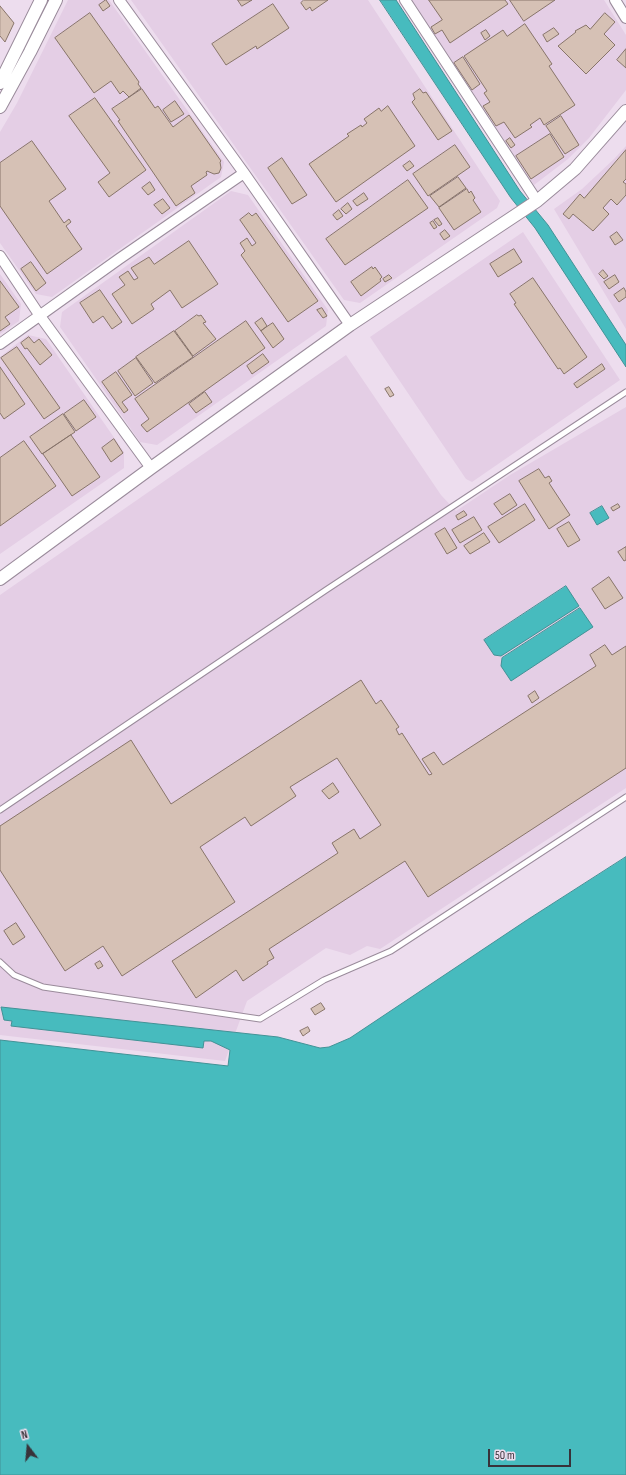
<!DOCTYPE html>
<style>
body{margin:0}
#map{position:relative;width:626px;height:1475px;overflow:hidden;background:#edddee;font-family:"Sofia Sans Condensed",sans-serif}
canvas{display:block}
.north{position:absolute;left:8px;top:1427px;width:40px;height:40px;-webkit-text-stroke:3px #edddee;paint-order:stroke;rotate:344deg;font-size:11px;font-weight:700;line-height:16px;text-align:center;color:#383239}
.north::after{content:'';display:block;margin:auto;width:14px;height:18px;background:#383239;clip-path:polygon(50% 0,100% 100%,50% 72%,0 100%)}
.scale{position:absolute;left:488px;top:1449px;width:83px;height:18px;box-sizing:border-box;border:2px solid #383239;border-top:0;padding-left:5px;font-size:12px;line-height:14px;white-space:nowrap;color:#383239;-webkit-text-stroke:3px #edddee;paint-order:stroke}
</style>
<div id="map">
<canvas width="626" height="1475"></canvas>
<div class="north">N</div>
<div class="scale">50 m</div>
</div>
<script>
const ctx = document.querySelector('canvas').getContext('2d');
ctx.lineJoin = 'round';
function paint(path, color) { ctx.fillStyle = color; ctx.fill(path, 'evenodd'); }
function trace(path, color, width, dash) { ctx.strokeStyle = color; ctx.lineWidth = width; ctx.lineCap = dash ? 'butt' : 'round'; ctx.setLineDash(dash || []); ctx.stroke(path); }
const built = new Path2D(`
 M68,0H109L224,162L221,177L52,297L36,294L0,243V132L17,103Z
 M131,0H368L500,201L497,208L360,303L344,300Z
 M412,0H604L626,35V90L589,138L568,159L534,185Z
 M626,146V329L554,209L582,189L614,159Z
 M231,191L248,195L328,310L326,326L157,445L140,442L60,327L62,312Z
 M523,232L620,380L472,482L466,479L370,337Z
 M0,274L21,304L19,321L0,334Z
 M28,335L46,339L124,452V468L0,554V357Z
 M346,355L441,495L456,511L510,475L626,407V788L380,949L367,946L350,955L326,948L247,1001L225,1061L0,1035V595Z`);
const water = new Path2D(`
 M380,0H396L520,191L548,225L626,345V367L535,228L511,198Z
 M602,506L609,518L597,525L590,513Z
 M566,586L579,606L501,656L494,655L484,640Z
 M580,608L593,627L511,681L501,666L502,658Z
 M626,857V1475H0V1040L228,1066L230,1050L211,1041H204L203,1048L11,1026L12,1021L4,1020L1,1007L278,1037L320,1048L329,1047L350,1038L527,920Z`);
const building = new Path2D(`
 M106,0L110,6L103,11L99,5Z
 M238,0H252L242,6Z
 M304,0H328L312,11L310,7L306,10L301,3Z
 M429,0H505L508,4L450,43L442,30L435,34L431,27L442,20Z
 M510,0H555L524,21Z
 M273,4L289,28L257,49L256,46L226,65L212,44Z
 M0,6L14,23L5,42L0,36Z
 M90,13L139,82L138,84L141,88L129,97L123,91L120,94L111,81L94,93L55,38Z
 M605,13L615,22L604,34L615,45L586,74L558,46L576,32L575,31L586,25L590,29Z
 M525,24L552,64L549,66L575,105L544,125L540,118L530,125L532,127L515,138L504,122L496,126L483,106L490,102L484,93L487,91L464,56L503,30L507,36Z
 M554,28L559,34L547,42L543,35Z
 M486,30L490,36L485,40L481,33Z
 M626,49V68L617,60Z
 M463,57L480,84L472,90L454,63Z
 M142,89L155,108L158,106L173,127L189,115L221,161L220,162L221,168L219,173L214,174L207,171L206,172L207,175L191,186L195,193L176,206L118,121L120,120L112,109Z
 M420,89L423,93L426,92L452,131L438,140L412,102L415,99L413,94Z
 M95,98L146,170L109,197L98,182L110,173L69,116Z
 M175,101L184,114L171,122L163,110Z
 M388,106L415,146L336,202L309,164L349,136L347,134L361,125L362,127L367,123L364,119L379,108L381,111Z
 M561,116L579,145L565,154L546,126Z
 M550,134L564,157L531,179L516,156Z
 M510,138L515,145L511,148L506,141Z
 M32,141L66,189L49,201L64,223L69,219L71,222L66,226L82,249L47,274L0,206V163Z
 M455,145L470,167L428,196L413,174Z
 M626,150V179L623,182L626,184V195L617,205L611,199L603,208L609,214L593,231L573,214L569,219L563,214L580,194L584,198Z
 M282,158L307,195L292,204L268,168Z
 M410,161L414,166L407,171L403,166Z
 M458,177L466,188L439,207L430,196Z
 M408,180L428,208L345,265L326,239Z
 M150,182L155,190L148,195L142,188Z
 M467,189L469,193L471,191L475,198L473,200L481,212L454,230L439,208Z
 M364,193L368,199L357,206L353,201Z
 M163,199L170,208L162,214L154,205Z
 M348,203L352,209L346,214L341,209Z
 M339,210L343,216L337,220L333,215Z
 M249,213L252,216L256,213L318,301L288,322L241,255L245,251L240,243L247,238L252,246L256,243L240,220Z
 M438,218L442,224L439,226L434,220Z
 M433,221L437,227L434,229L430,223Z
 M445,230L450,236L444,240L440,234Z
 M617,232L623,240L615,245L610,237Z
 M189,241L218,284L182,308L170,290L151,304L154,309L132,324L112,294L125,285L119,277L128,271L134,280L138,278L131,268L149,257L154,264Z
 M514,249L522,262L498,277L490,264Z
 M31,262L46,283L36,291L21,269Z
 M372,267L373,269L375,267L382,277L380,279L381,281L361,296L351,282Z
 M603,270L608,276L604,279L599,274Z
 M389,275L392,278L385,282L383,279Z
 M615,275L619,282L609,289L604,282Z
 M533,278L587,357L564,374L560,368L558,369L514,304L516,303L510,294Z
 M0,281L19,307L5,317L10,324L0,331Z
 M624,288L626,292V297L619,302L614,295Z
 M100,290L122,322L112,329L103,316L93,323L80,303Z
 M322,308L327,316L323,318L317,310Z
 M197,315L199,316L201,315L206,322L203,323L216,339L193,356L175,331Z
 M262,318L267,326L261,331L255,323Z
 M246,321L265,348L147,432L141,425L149,419L135,399Z
 M273,323L284,339L273,348L261,331Z
 M174,331L193,357L155,383L136,357Z
 M29,337L34,343L39,339L52,355L40,365L27,348L25,349L21,343Z
 M17,347L60,408L44,419L1,358Z
 M263,354L269,362L252,374L247,366Z
 M136,358L153,383L135,396L118,371Z
 M602,364L605,369L577,388L574,384Z
 M0,367L25,404L4,419L0,413Z
 M116,372L132,395L122,402L128,410L124,413L102,382Z
 M389,387L394,395L390,397L385,389Z
 M205,392L212,402L196,413L189,404Z
 M84,400L96,417L76,431L64,414Z
 M63,414L75,432L42,454L30,437Z
 M71,435L100,477L72,496L43,454Z
 M114,439L123,453L111,462L102,448Z
 M24,441L56,486L0,526V458Z
 M539,469L545,478L549,476L552,481L549,483L570,515L549,529L519,481Z
 M510,494L517,505L502,515L494,504Z
 M525,504L535,520L499,543L488,527Z
 M618,504L620,507L613,511L611,508Z
 M464,511L467,515L458,520L456,516Z
 M474,517L482,530L460,543L452,530Z
 M569,522L580,540L568,547L557,529Z
 M445,528L457,548L447,554L435,534Z
 M484,533L490,542L470,554L464,546Z
 M626,547V560L624,561L618,552Z
 M609,577L623,598L605,609L592,589Z
 M605,645L612,655L626,646V768L428,897L405,861L269,949L274,958L267,962L268,964L243,981L236,970L196,998L172,961L338,853L332,843L354,829L360,839L381,825L337,758L290,787L296,796L251,826L245,817L200,847L235,902L122,976L103,946L65,971L0,870V826L131,740L171,804L361,680L376,704L381,700L399,727L396,729L399,735L402,733L429,775L432,774L422,759L434,752L443,765L596,666L590,655Z
 M535,691L539,698L532,703L528,696Z
 M333,783L339,792L329,799L322,791Z
 M16,923L25,937L13,945L4,931Z
 M100,961L103,966L98,969L95,964Z
 M321,1003L325,1009L315,1015L311,1009Z
 M308,1027L310,1031L303,1036L300,1031Z`);
const service = new Path2D(`
 M0,810L326,590L626,392
 M0,962L14,975L43,987L260,1019L324,980L391,951L626,797`);
const minor = new Path2D(`
 M119,0L244,173L350,325
 M405,0L537,201
 M615,0L626,18
 M0,256L40,316L151,468
 M0,344L119,259L244,173`);
const tertiary = new Path2D(`
 M0,83L41,0
 M0,107L30,52L56,0
 M0,579L151,468L350,325L537,201L575,169L626,111`);
paint(built, '#e4cee5');
paint(water, '#47bbbe');
trace(water, '#429296', 1);
paint(building, '#d6c1b5');
trace(building, '#88756a', 1);
trace(service, '#9a8b9b', 7);
trace(minor, '#9a8b9b', 12);
trace(tertiary, '#9a8b9b', 14);
trace(service, '#fff', 5);
trace(minor, '#fff', 10);
trace(tertiary, '#fff', 12);
</script>
